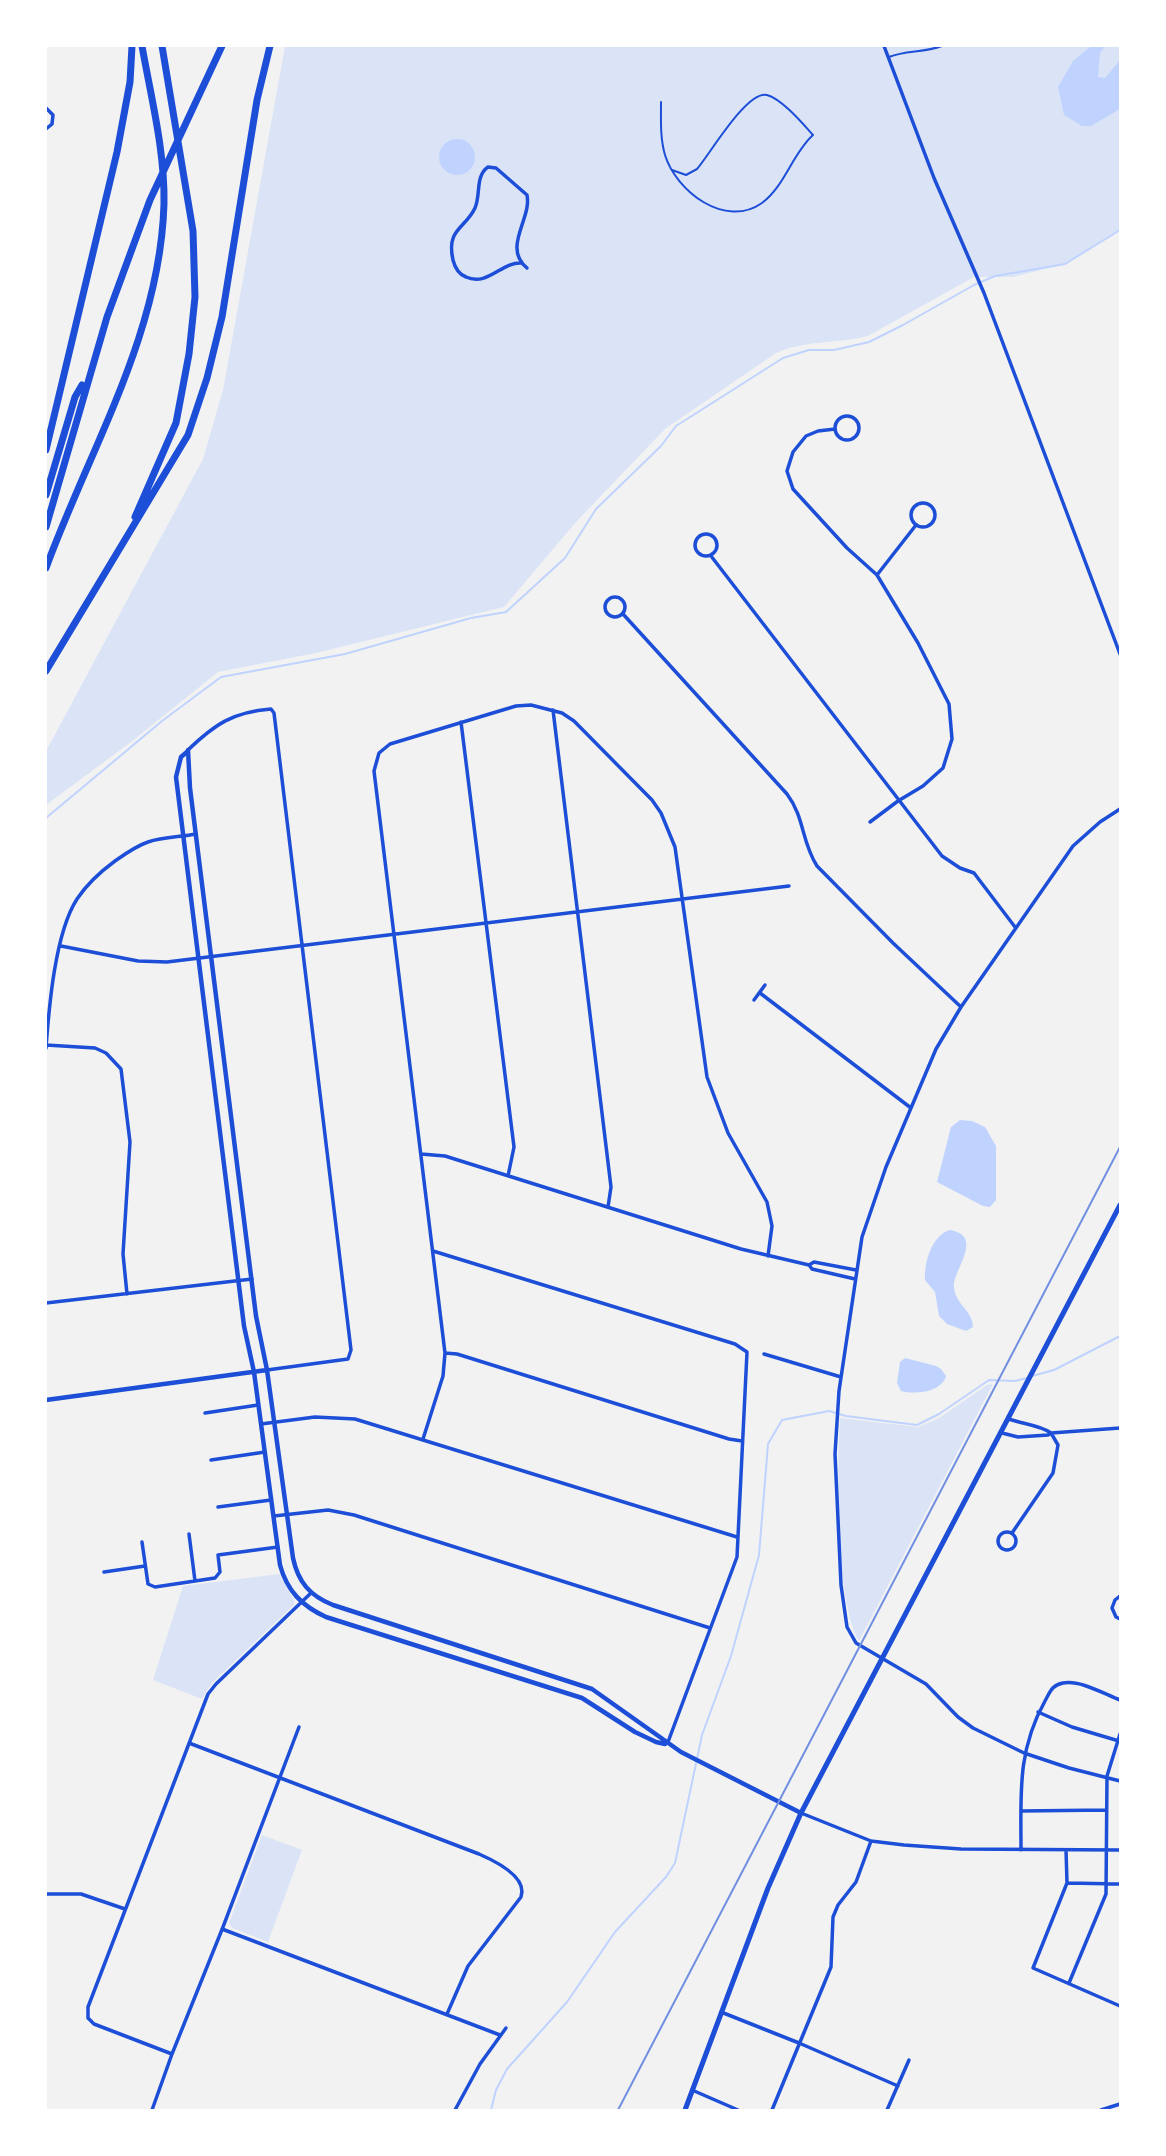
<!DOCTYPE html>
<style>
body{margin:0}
#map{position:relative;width:1166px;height:2156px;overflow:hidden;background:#f2f2f2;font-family:"Exo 2",sans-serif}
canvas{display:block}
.frame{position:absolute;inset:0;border:47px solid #fff;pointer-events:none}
</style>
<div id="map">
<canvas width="1166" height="2156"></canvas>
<div class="frame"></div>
</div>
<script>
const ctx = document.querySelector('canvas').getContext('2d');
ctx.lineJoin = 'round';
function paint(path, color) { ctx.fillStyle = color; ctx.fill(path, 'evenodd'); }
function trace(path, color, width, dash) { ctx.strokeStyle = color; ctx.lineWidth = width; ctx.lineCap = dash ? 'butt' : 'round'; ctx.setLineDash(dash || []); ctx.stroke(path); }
const green = new Path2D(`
 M285,46H1120V230L1065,264L1013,277H974L868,336C837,344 805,340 776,353L665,429L576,522L504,607L316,653L218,672L131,742L46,805V751L203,459L223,390Z
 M993,1384L859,1641C835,1601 837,1467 840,1418L918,1427L939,1418L987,1385Z
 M279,1574L294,1600V1605L212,1683L202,1699L153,1680L183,1586Z
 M262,1835L302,1850L268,1942L232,1928L229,1923Z`);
const water = new Path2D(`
 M1091,46H1105L1100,53L1098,77L1105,78L1120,60V109L1091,126H1082L1064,115L1058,87L1073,61Z
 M439 157a18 18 0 1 1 36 0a18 18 0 1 1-36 0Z
 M960,1120L972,1121L985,1127L996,1146V1200L990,1207L983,1206L937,1182L951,1127Z
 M950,1230C985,1236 953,1270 954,1287C955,1304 973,1311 973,1327L966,1331L947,1324L939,1316L935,1292L925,1280C924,1262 932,1235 950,1230Z
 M905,1358L936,1366L941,1369L946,1376C942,1392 915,1395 901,1391L897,1383L900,1362Z`);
const stream = new Path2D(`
 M46,818L162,721L221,677L345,654L471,618L506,612L565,558L596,509L661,446L676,426L783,358L809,350H834L869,342L903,325L974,285L995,276L1065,264L1120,230
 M1032,1376L1054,1370L1120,1336
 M491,2110L496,2090L507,2069L567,2002L615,1932L666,1877L675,1863L702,1735L731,1656L759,1555L768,1444L782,1420L829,1411L846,1416L917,1425L939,1414L989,1380L1015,1381L1027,1378`);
const service = new Path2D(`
 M889,57C906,50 923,53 942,46
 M661,102C661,120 660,138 665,155C676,191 725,229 762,203C785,186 792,154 813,135C803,124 782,99 767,95C747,90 710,154 697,169L686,175L672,170`);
const minor = new Path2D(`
 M884,46L934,178L984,293L1120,654
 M46,108L53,115L52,124L46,129
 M522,263C502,261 488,287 466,277C458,274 455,268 453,260C446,229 465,229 475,208C481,194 475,176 488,167L496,168L527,195C532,219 502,247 527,268
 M835 428a12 12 0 1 1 24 0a12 12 0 1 1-24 0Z
 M835,429L818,431L806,436L793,452L787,471L793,489L847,548L877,575L918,643L949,704L952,739L943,768L923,786L898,801L870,822
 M911 515a12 12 0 1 1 24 0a12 12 0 1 1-24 0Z
 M695 545a11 11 0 1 1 22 0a11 11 0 1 1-22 0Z
 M711,556L942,856L960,868L974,873L1015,927
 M877,575L916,525
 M605 607a10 10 0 1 1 20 0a10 10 0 1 1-20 0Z
 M623,614L787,794C805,818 801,841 817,866L893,943L961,1007
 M553,710L611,1187L608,1207
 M461,722L514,1147L508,1176
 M188,750C215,724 233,712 271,709L274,713L351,1350L348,1359L267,1370
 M1120,809L1100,822L1073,846L961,1007L936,1049L886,1167L862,1237L839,1391L835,1454L841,1585L847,1627L856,1643L926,1684L958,1717L973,1728L1024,1753L1069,1768L1120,1781
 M61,946L138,961L167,962L789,886
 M760,993L911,1108
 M754,1000L765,985
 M46,1045L95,1048L106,1053L121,1069L130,1142L123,1254L127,1294
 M46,1048C49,1007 55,933 77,899C87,884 100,872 115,861C125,854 136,846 148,842C163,837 181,837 196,834
 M421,1154L445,1156L741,1249L809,1265L812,1269L855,1279
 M433,1251L735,1344L747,1352L737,1557L668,1742
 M809,1265L814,1262L856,1270
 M46,1303L252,1279
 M445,1353L457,1354L729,1439L742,1441
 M764,1354L841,1377
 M205,1413L258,1405
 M1009,1419C1022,1424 1040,1425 1051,1433
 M261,1424L315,1417L355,1419L737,1537
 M1002,1433L1018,1437L1048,1435L1051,1433L1120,1428
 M423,1439L443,1376L445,1353L374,771L379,753L390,744L516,706L531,705L562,713L574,721L652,800L661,813L675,847L707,1077L728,1133L767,1202L772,1226L768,1256
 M211,1460L265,1452
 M218,1507L271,1500
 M274,1516L328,1510L354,1515L710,1628
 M998 1541a9 9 0 1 1 18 0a9 9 0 1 1-18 0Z
 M1012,1533L1053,1473L1058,1445L1051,1433
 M189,1534L195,1581
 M142,1542L148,1584L155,1587L215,1578L220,1572L218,1555L278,1547
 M104,1572L145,1566
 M1120,1596L1115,1600L1112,1608L1116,1617L1120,1619
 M1038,1712L1072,1727L1119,1741
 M189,1743L479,1854C495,1861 528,1877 521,1897L468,1966L447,2014
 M1021,1811L1106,1810
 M801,1813L871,1841L904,1845L961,1849L1120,1850
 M1021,1850C1021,1794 1017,1751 1045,1701C1050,1692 1052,1685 1063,1683C1081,1680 1104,1694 1120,1700
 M1066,1850L1067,1883L1033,1968L1120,2006
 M1067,1883L1120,1884
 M46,1894H81L125,1909
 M222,1929L500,2035
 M1069,1983L1106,1894L1107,1776L1120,1734
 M721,2012L799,2043L898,2086
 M172,2054L94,2024L88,2018V2007L208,1694L216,1684L311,1593
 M692,2090L738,2110
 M152,2110L172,2054L223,1927L299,1727
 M455,2110L480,2064L506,2028
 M772,2110L831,1967L833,1917L838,1905L856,1882L871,1841
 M887,2110L909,2060
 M1101,2110L1120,2104`);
const tertiary = new Path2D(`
 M188,750L190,788L256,1316L267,1370L293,1558C298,1582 310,1596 333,1605L592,1689L681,1752L801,1813
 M188,751L181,757L176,777L244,1326L254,1372L280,1565C287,1591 302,1606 326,1617L582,1698L635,1732L656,1742L665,1744
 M46,1400L267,1370`);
const secondary = new Path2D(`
 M685,2110L768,1888L801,1813L1120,1205`);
const motorway = new Path2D(`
 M46,450L117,152L130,82L132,46
 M46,495L75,397L82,385
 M135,517L176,423L189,354L195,297L193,231L162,46
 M46,527L107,317L150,200L222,46
 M46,568C90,448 160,335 164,204C165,151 151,97 142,46
 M46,671L188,435L207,378L222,317L257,100L270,46`);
const rail = new Path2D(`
 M618,2110L1120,1147`);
paint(green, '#dbe4f7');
paint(water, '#bfd3fe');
trace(stream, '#bfd3fe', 2);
trace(service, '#1d4ed8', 2);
trace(minor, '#1d4ed8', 3.5);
trace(tertiary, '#1d4ed8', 4.5);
trace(secondary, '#1d4ed8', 5);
trace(motorway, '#1d4ed8', 7);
trace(rail, '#7290e2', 2);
</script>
